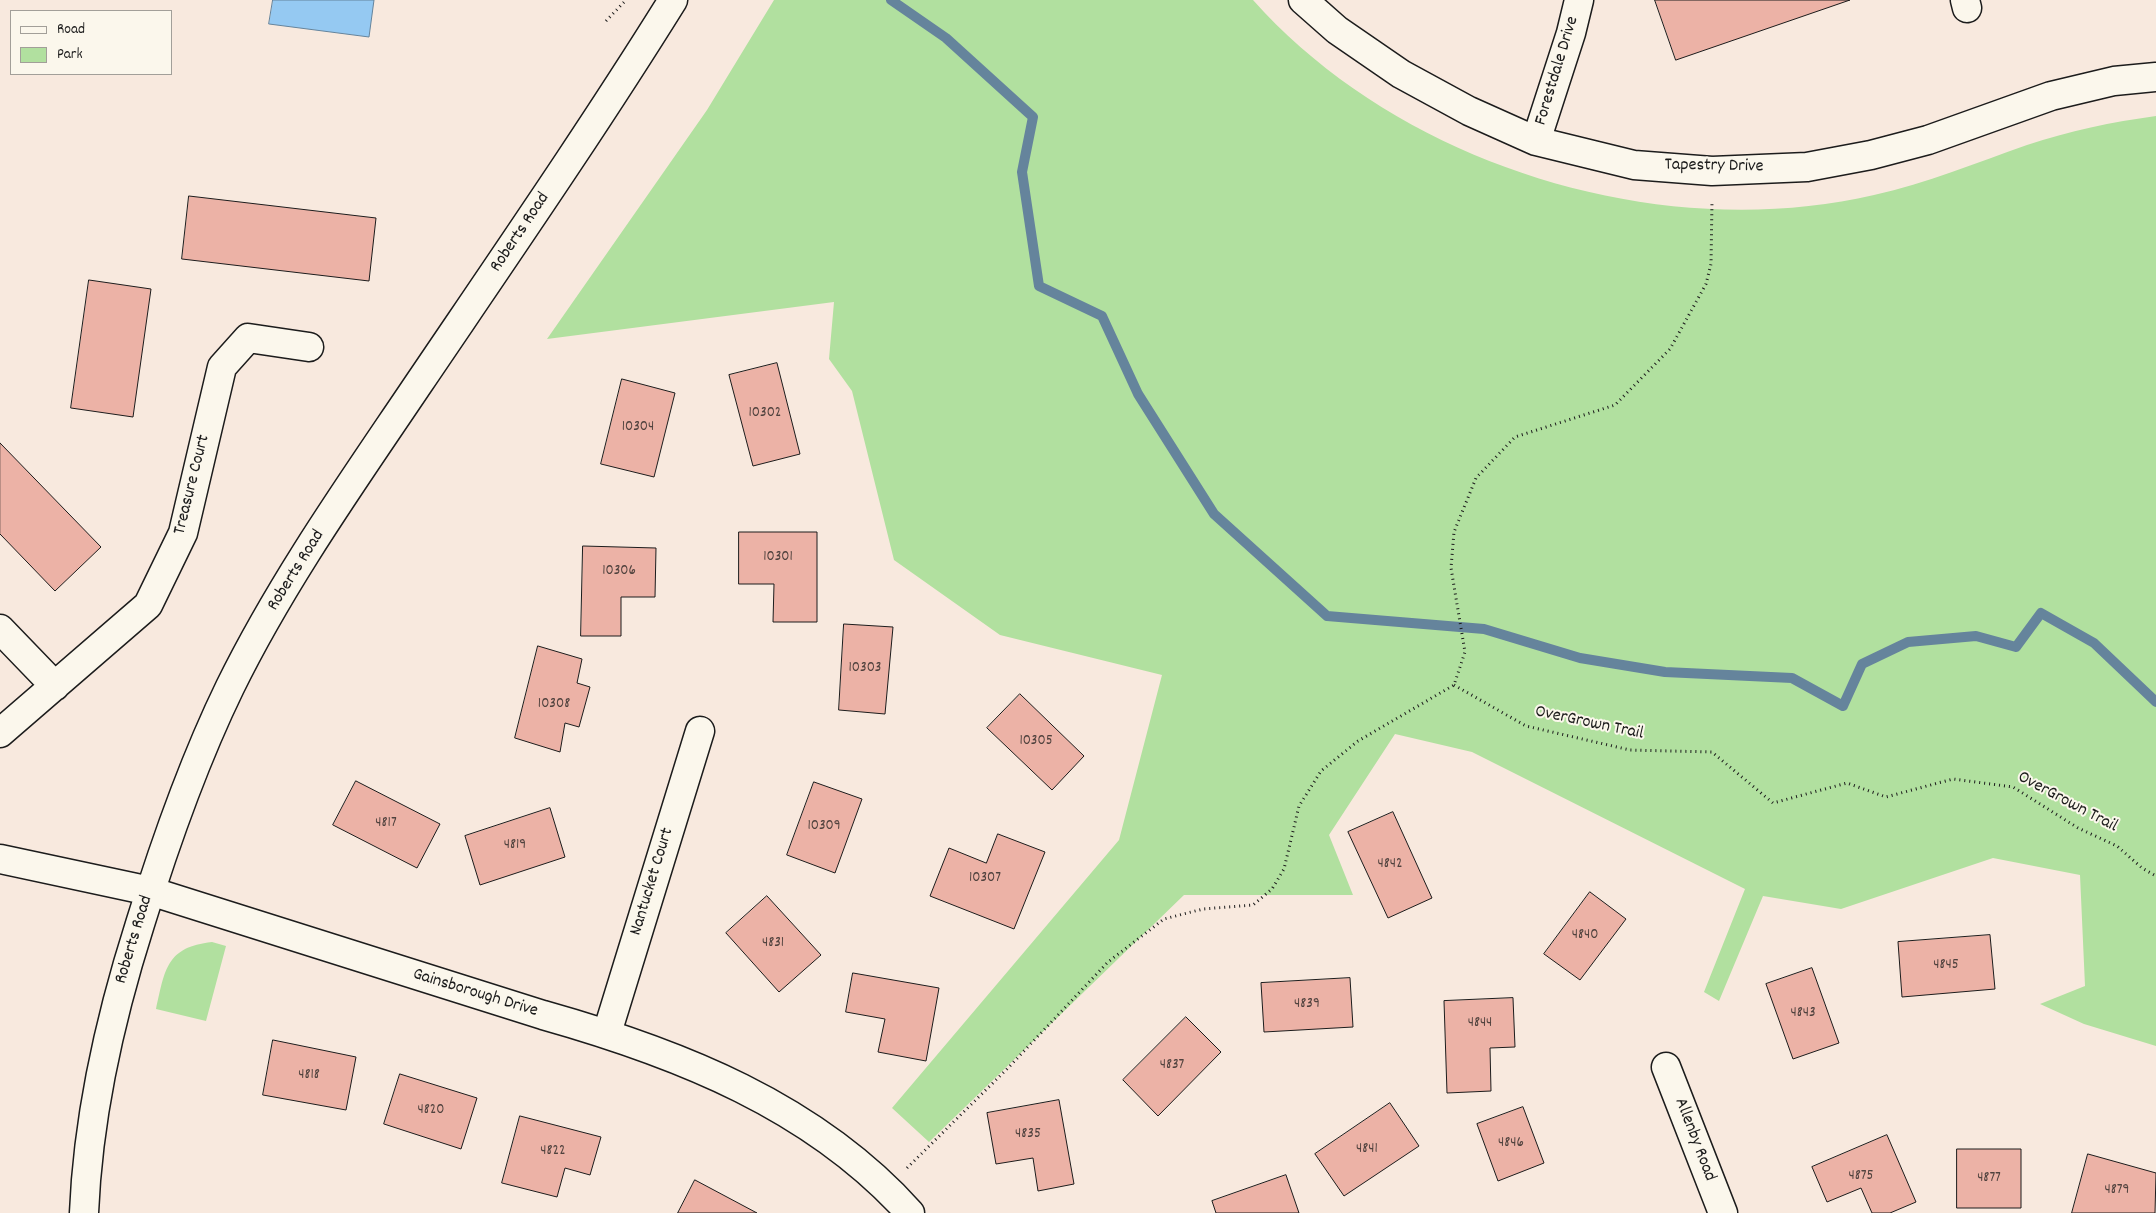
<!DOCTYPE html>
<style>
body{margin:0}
#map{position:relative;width:2156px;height:1213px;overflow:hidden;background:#f8e9de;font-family:Dekko,sans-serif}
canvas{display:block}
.legend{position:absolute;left:10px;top:10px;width:162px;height:65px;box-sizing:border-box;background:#fbf7ec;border:1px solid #a29f99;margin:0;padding:6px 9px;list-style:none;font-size:15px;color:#1c1c1c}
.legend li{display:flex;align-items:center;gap:10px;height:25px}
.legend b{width:25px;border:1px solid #a29f99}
</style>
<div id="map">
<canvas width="2156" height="1213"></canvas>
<ul class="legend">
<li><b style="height:6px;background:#fbf7ec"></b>Road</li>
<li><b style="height:14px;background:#b1e09f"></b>Park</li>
</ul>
</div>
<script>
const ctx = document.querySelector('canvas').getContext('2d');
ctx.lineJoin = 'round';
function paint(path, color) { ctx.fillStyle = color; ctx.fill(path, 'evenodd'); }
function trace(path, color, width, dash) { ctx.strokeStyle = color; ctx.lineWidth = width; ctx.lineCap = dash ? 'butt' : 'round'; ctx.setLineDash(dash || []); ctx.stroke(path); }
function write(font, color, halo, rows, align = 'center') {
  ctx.font = font + ' Dekko,sans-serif'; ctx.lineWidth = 4; ctx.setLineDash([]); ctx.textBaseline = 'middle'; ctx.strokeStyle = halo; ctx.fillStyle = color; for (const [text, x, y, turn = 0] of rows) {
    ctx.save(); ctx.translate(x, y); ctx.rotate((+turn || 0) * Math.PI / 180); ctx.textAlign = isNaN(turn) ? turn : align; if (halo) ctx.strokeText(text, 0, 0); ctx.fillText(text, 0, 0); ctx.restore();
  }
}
const green = new Path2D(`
 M774,0H1253C1400,165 1659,245 1874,195C1927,183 1976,163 2027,145C2069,131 2112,122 2156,116V1046L2084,1024L2040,1004L2085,986L2080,875L1993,858L1841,909L1763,896L1719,1001L1704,992L1745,889L1472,752L1395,734L1329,835L1353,895H1184L929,1142L892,1108L1119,840L1162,675L1000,635L894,560L852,391L829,359L834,302L547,339L707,110Z
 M212,942L226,946L206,1021L156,1009C165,970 166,947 212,942Z`);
const water = new Path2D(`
 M273,0H374L369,37L269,24Z`);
const stream = new Path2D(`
 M891,0L946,38L1033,117L1022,172L1039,286L1102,316L1138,394L1214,514L1327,616L1484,629L1580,658L1665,672L1792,678L1843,706L1862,664L1908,642L1976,636L2016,647L2041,613L2094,643L2156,702`);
const building = new Path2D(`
 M1655,0H1850L1676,60Z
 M189,196L376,218L369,281L182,259Z
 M89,280L151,289L133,417L71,408Z
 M777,363L800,454L753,466L729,375Z
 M622,379L675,393L654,477L601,464Z
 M0,443L101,547L55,591L0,534Z
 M739,532H817V622H773L774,584H739Z
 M583,546L656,548L655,597H621V636H581Z
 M844,624L893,627L885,714L839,710Z
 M538,646L582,659L577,683L590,687L579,727L565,723L560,752L515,738Z
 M1020,694L1084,756L1052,790L987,728Z
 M356,781L440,824L417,868L333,825Z
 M814,782L862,799L835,873L787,855Z
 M550,808L565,857L480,885L465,836Z
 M1393,812L1432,898L1388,918L1348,832Z
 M998,834L1045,852L1014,929L930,896L949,848L986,863Z
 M1590,892L1626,919L1580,980L1544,954Z
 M767,896L821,955L779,992L726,933Z
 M1990,935L1995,989L1902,997L1898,942Z
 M1812,968L1839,1043L1793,1059L1766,984Z
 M853,973L939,988L926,1061L878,1052L885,1019L846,1012Z
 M1350,978L1353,1027L1264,1032L1261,983Z
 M1513,998L1515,1047L1490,1048L1491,1091L1447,1093L1444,1001Z
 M1186,1017L1221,1052L1158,1116L1123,1080Z
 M273,1040L356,1057L346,1110L263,1095Z
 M400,1074L477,1098L461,1149L384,1124Z
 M1059,1100L1074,1184L1038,1191L1033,1158L996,1164L987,1113Z
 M1390,1103L1419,1146L1344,1196L1315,1154Z
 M1523,1107L1544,1163L1498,1181L1477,1124Z
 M520,1116L601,1137L590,1175L565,1168L557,1197L502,1183Z
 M1887,1135L1916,1202L1890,1213H1872L1861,1188L1827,1202L1812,1167Z
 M1957,1149H2021V1208H1957Z
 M2088,1154L2156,1173L2155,1213H2072Z
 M1286,1175L1299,1213H1216L1212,1201Z
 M695,1180L757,1213H678Z`);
const path = new Path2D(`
 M606,21L626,0
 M1454,685L1526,726L1630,750L1712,752L1773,803L1847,783L1886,797L1953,779L2013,787L2078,828L2117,846L2142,868L2156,876
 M907,1168L1008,1068L1108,962L1164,919L1203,909L1253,905L1272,889L1284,869L1299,806L1321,771L1358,741L1454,685L1465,652L1451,568L1454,532L1476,478L1515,437L1615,405L1670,349L1706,284L1711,264L1712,201`);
const street = new Path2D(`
 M1303,0L1337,30L1401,74L1469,111L1536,141L1634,165L1712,171L1807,167L1871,155L1928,140L2051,96L2114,81L2156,77
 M1965,0L1967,8
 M1536,141L1571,33L1579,0
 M0,629L55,686
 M0,733L148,605L183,533L222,367L248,338L309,347
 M0,859L150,891L543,1015C678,1053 814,1106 910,1213
 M607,1033L700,731
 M1666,1067L1723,1213`);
const secondary = new Path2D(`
 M84,1213C88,1114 110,1018 140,924C165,843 193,763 230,687C282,581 353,481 419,383C505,256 592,130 673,0`);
const numberNames = [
 ["10302",765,414],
 ["10304",638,428],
 ["10301",778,558],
 ["10306",619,572],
 ["10303",865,669],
 ["10308",554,705],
 ["10305",1036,742],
 ["4817",386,824],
 ["10309",824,827],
 ["4819",515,846],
 ["4842",1390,865],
 ["10307",985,879],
 ["4840",1585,936],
 ["4831",773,944],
 ["4845",1946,966],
 ["4839",1307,1005],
 ["4843",1803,1014],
 ["4844",1480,1024],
 ["4837",1172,1066],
 ["4818",309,1076],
 ["4820",431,1111],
 ["4835",1028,1135],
 ["4846",1511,1144],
 ["4841",1367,1150],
 ["4822",553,1152],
 ["4875",1861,1177],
 ["4877",1989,1179],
 ["4879",2117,1191]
];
const streetNames = [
 ["Forestdale Drive",1558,71,-73],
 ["Tapestry Drive",1714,167,1],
 ["Roberts Road",521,233,-56],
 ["Treasure Court",193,485,-76],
 ["Roberts Road",297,571,-58],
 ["OverGrown Trail",1589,724,12],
 ["OverGrown Trail",2067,803,28],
 ["Nantucket Court",653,882,-73],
 ["Roberts Road",135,940,-73],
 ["Gainsborough Drive",475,994,17],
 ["Allenby Road",1694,1140,69]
];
paint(green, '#b1e09f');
paint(water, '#95c9f2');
trace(water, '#65849c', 1);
trace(stream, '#65849c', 10);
paint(building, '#ecb2a6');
trace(building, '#1c1c1c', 1);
trace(street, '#1c1c1c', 31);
trace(secondary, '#1c1c1c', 31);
trace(path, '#1c1c1c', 3, [1, 4]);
trace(street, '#fbf7ec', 28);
trace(secondary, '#fbf7ec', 28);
write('15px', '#50423e', null, numberNames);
write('18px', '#1c1c1c', '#fbf7ec', streetNames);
</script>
